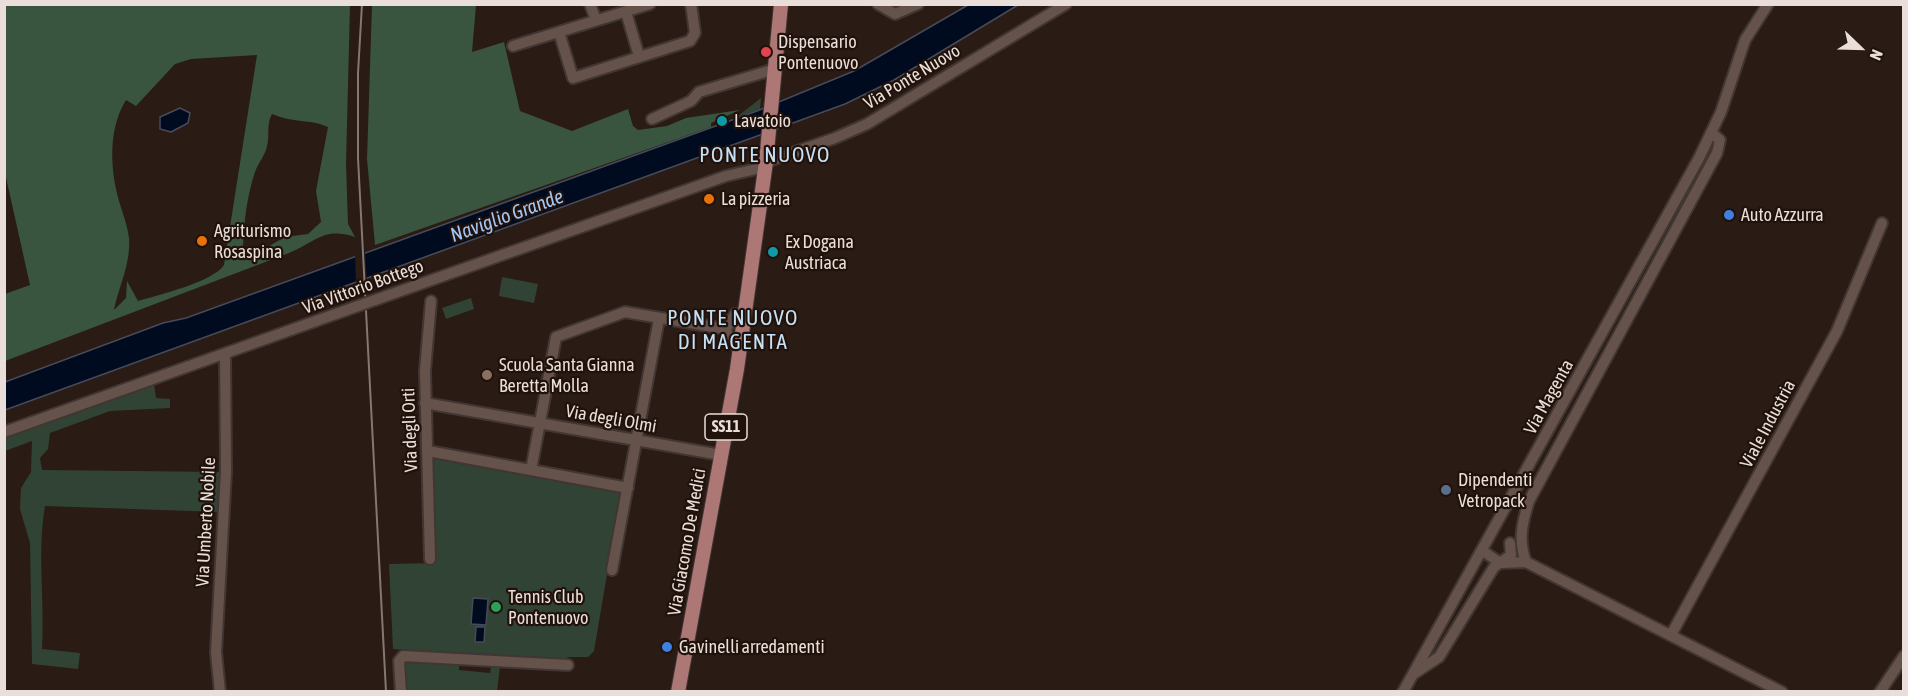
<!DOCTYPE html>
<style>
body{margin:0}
#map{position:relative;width:1908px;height:696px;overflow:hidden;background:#2a1b14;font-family:"Asap Condensed",sans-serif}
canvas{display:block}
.frame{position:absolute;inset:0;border:6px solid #e9deda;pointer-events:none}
.north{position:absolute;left:1830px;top:18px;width:60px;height:60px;-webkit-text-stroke:4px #20120b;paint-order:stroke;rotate:113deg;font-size:16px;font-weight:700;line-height:24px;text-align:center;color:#e9deda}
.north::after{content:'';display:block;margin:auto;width:21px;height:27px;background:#e9deda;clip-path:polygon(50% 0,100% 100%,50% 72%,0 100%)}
</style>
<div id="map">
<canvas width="1908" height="696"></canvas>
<div class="frame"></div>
<div class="north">N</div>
</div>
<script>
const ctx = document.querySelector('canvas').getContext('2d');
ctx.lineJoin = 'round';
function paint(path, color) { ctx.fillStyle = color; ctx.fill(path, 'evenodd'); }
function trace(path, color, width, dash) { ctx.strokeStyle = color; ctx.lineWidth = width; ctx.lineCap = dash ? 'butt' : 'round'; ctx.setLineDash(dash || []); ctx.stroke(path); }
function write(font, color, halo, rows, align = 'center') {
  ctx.font = font + ' "Asap Condensed",sans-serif'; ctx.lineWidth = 4.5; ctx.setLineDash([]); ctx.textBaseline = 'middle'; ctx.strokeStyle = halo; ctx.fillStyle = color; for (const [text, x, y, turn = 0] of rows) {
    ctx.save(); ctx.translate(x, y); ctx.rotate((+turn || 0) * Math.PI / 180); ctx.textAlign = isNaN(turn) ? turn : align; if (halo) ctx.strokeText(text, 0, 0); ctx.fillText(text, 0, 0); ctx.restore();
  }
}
const green = new Path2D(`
 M761,98L760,109L734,119Z
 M502,277L538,284L534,303L499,296Z
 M471,298L474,309L446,319L442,308Z
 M154,384L156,398L170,399V408L110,411L50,433L48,449L40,458L42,470L223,472L221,512L45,506C37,552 45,602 42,649L80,653L78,669L32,664L30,543L20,509L21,488L31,472L32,441L5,451V438Z
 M433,459L621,492L594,651L588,657H568L564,660L393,649L389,564L435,563Z
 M405,661L459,665V670L490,673L491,667H500L497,691H406Z`);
const forest = new Path2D(`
 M5,4L350,5L346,164L348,224L355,237C323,227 318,241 289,253L5,361V294L30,285L5,173ZM257,55L224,265C213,282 158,295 138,301L127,281L126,298L114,310C119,286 131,263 129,238C127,221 119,205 116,189C110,159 110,126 126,100L136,106L175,64L191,59ZM272,114C292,123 311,119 328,127L316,191L321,222L308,234L285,237L257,253L243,247C244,221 247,196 255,172C258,163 266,154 267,146C270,134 266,125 272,114Z
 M372,5H476L472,52L504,42L520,111L572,131L628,109L633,126L638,130L667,126L686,118L740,110L711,123V127L375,245L367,159Z`);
const water = new Path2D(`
 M968,5H1018L894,80L845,104L5,410V382L163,323L186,318L757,111L854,71Z
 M180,108L190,113L188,123L171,132L160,129V117Z
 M473,598L488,599L486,625L471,624Z
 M476,627H485L484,642H475Z`);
const pier = new Path2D(`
 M365,251L367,281L356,284L355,254Z`);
const minor = new Path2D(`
 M590,4L596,20
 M878,4L895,14L918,4
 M626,12L639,56
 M559,32L573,78L690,41L695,33L691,4
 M513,46L650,4
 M652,119L691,101L699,92L775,69
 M375,300L726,176L756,169L766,162L835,138L867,124L1066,4
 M740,346L729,342L726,329L735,314L745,315
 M425,403L721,455
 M4,432L344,311
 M428,451L628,488
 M531,470L556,337L625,312L726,329
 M1483,551L1500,563L1526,562L1782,692
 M430,559L425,371L431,301
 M1526,562C1518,540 1522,523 1529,501L1717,153L1720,140L1712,133
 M612,570L659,319
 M1671,635L1837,331L1882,223
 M1415,673L1439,657L1494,567L1511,555L1510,543
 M220,692L216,652L226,471L225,354
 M401,692L399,661L403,656L568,665
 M1403,692L1699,158L1721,112L1745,40L1768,4
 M1880,692L1904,656`);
const major = new Path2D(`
 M678,692L737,369L766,162L781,4`);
const rail = new Path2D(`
 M362,4L358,73V158L386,692`);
const minorBridge = new Path2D(`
 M344,311L375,300`);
const markers = [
 [766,52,6,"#e0444e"],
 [722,121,6,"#0f9aa8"],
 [709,199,6,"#e8710a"],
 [1729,215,6,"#3f7fe0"],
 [202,241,6,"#e8710a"],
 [773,252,6,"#0f9aa8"],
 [487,375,6,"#8d6e63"],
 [1446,490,6,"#5c6f8a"],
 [496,607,6,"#2e9e5b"],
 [667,647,6,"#3f7fe0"]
];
const shields = [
 [726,427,42]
];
const shieldNames = [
 ["SS11",726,427]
];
const poiNames = [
 ["Dispensario",778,42],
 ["Pontenuovo",778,63],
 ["Lavatoio",734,121],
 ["La pizzeria",721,199],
 ["Auto Azzurra",1741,215],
 ["Agriturismo",214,231],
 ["Rosaspina",214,252],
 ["Ex Dogana",785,242],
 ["Austriaca",785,263],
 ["Scuola Santa Gianna",499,365],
 ["Beretta Molla",499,386],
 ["Dipendenti",1458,480],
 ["Vetropack",1458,501],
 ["Tennis Club",508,597],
 ["Pontenuovo",508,618],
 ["Gavinelli arredamenti",679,647]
];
const streetNames = [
 ["Via Ponte Nuovo",912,77,-31],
 ["Via Vittorio Bottego",363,287,-20],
 ["Via Magenta",1549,397,-61],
 ["Via degli Olmi",611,419,10],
 ["Viale Industria",1768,424,-62],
 ["Via degli Orti",410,430,-92],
 ["Via Umberto Nobile",206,522,-87],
 ["Via Giacomo De Medici",687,542,-80]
];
const waterNames = [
 ["Naviglio Grande",507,216,-20]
];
const quarterNames = [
 ["PONTE NUOVO",765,155],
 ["PONTE NUOVO",733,318],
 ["DI MAGENTA",733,342]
];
paint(green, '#314334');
paint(forest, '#39553f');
paint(water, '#010b20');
trace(water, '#474a58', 1.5);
paint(pier, '#2a1b14');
trace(minor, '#413632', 14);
trace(major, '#413632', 16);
trace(minor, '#65524a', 10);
trace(major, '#ac7775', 14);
trace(rail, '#857772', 2);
trace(minorBridge, '#413632', 14, []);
trace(minorBridge, '#65524a', 10);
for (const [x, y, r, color] of markers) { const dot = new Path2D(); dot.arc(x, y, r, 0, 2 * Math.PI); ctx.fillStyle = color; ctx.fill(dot); trace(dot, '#20120b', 2); }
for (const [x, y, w] of shields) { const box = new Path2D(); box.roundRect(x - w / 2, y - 13, w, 26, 4.5); ctx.fillStyle = '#20120b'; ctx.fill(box); trace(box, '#e9deda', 1.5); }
write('bold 16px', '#e9deda', null, shieldNames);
write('18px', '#e9deda', '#20120b', poiNames, 'left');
write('18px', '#e9deda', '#20120b', streetNames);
write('italic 20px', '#a3c6f7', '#20120b', waterNames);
ctx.letterSpacing = '1.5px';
write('21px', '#c6e1f6', '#20120b', quarterNames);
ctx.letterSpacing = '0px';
</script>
